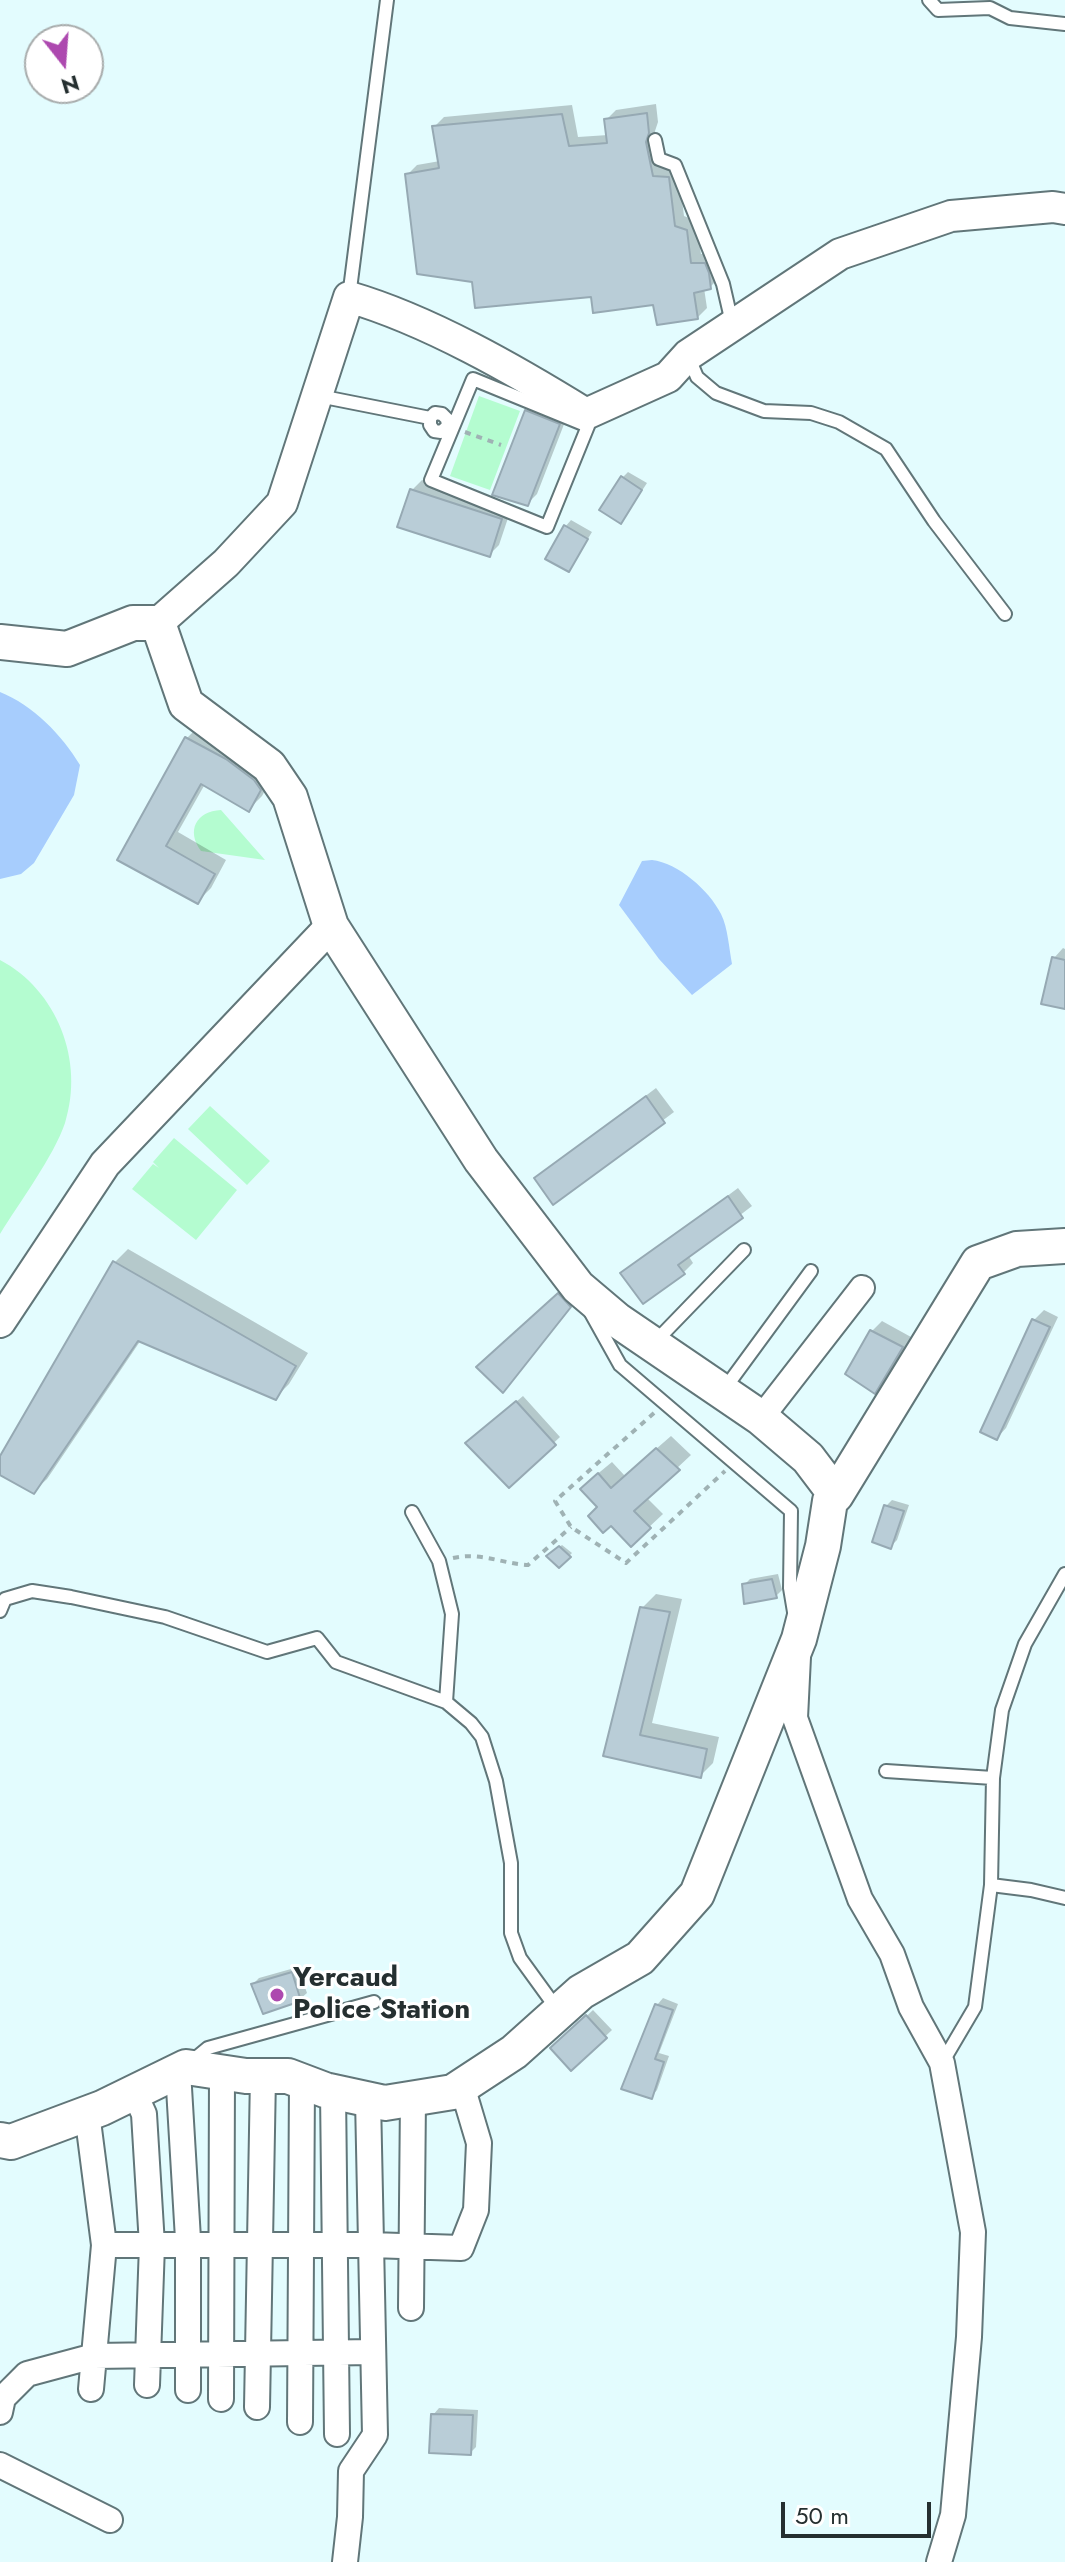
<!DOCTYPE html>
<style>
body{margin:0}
#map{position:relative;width:1065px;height:2562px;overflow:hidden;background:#e3fcfe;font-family:Jost,sans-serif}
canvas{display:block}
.north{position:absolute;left:24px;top:24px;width:80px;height:80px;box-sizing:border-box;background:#fff;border:2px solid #a8acac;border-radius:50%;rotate:163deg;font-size:22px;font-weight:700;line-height:32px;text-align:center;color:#252f30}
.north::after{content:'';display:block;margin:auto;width:28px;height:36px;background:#ad49af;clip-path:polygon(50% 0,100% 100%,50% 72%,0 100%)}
.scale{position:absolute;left:781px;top:2502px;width:150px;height:36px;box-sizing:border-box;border:4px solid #252f30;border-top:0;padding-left:10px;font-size:24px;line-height:28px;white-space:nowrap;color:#252f30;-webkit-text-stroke:6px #fff;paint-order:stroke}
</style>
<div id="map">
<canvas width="1065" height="2562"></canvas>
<div class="north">N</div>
<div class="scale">50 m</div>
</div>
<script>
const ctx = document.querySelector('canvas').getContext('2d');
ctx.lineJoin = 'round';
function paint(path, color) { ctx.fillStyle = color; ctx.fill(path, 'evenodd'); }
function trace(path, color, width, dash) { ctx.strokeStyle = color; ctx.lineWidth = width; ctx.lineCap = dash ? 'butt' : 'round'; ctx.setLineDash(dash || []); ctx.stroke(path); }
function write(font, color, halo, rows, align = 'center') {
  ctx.font = font + ' Jost,sans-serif'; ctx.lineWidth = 6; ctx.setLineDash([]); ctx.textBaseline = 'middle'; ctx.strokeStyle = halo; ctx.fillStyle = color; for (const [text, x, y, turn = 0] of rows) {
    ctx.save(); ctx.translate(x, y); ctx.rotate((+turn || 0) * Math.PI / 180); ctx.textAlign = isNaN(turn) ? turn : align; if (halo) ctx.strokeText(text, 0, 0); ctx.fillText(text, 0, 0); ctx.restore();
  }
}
const green = new Path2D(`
 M479,396L520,411L490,490L450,476Z
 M221,810L265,860L201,851C186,831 196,811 221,810Z
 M0,960C57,990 85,1061 65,1123C54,1156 19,1203 0,1234Z
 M210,1106L270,1161L247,1185L188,1129Z
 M174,1138L237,1190L196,1240L132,1189L153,1164L159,1168L153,1162Z`);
const water = new Path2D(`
 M0,692C33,705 62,735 80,765L74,795L34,863L21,874L0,879Z
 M652,860C678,863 709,890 721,914C728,928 729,949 732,964L692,995L659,959L619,905L642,861Z`);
const shadow = new Path2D(`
 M656,104L658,122L655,131L663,167L678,168L684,216L696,221L701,254H714L720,277L710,287L704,288L707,308L698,317L655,302L474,280L407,175L417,165L440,161L434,127L444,117L572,105L578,137L608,135L606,120L616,110Z
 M536,401L568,414L537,494L527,504V411Z
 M628,472L647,483L626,515L622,478Z
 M422,480L511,509L499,545L489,555L412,490Z
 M571,520L592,532L569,570L565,527Z
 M200,725L273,776L262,796L249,809L205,784L178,832L226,860L211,888L198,901L120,859L187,738Z
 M1063,948L1065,949V1007L1054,958Z
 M656,1088L674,1112L554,1202L537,1178Z
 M738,1188L752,1206L688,1255L693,1263L684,1272L623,1274Z
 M128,1249L308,1353L289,1384L276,1397L141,1340L47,1479L33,1492L0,1472V1460L115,1262Z
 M569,1285L579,1297L512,1380L489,1357Z
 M1044,1310L1058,1317L1006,1428L997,1438L983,1431L1034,1320Z
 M882,1321L911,1337L884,1382L874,1391L872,1331Z
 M523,1396L560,1437L509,1485L474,1437Z
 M671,1436L691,1455L646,1497L663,1514L631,1544L600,1507L595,1476L612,1462L625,1476Z
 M892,1500L909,1505L897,1540L891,1546L886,1506Z
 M562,1545L572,1553L559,1566L549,1556Z
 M778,1574L782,1590L776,1596L744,1585L750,1579Z
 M656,1594L682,1599L652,1723L719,1737L713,1763L700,1776L605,1755L642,1608Z
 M298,1967L307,1993L300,1999L253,1984L259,1978Z
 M663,1998L678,2004L659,2053L669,2056L657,2090L651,2097L624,2088L657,2005Z
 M593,2010L612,2030L572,2068L553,2048Z
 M439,2408L478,2410L476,2447L470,2453L433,2415Z`);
const building = new Path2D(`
 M647,113L649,133L646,142L653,176L669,177L675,226L687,230L691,263H705L709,273L711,289L694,293L698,319L657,325L653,305L593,313L591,297L475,308L472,282L417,274L405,174L439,168L432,126L562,114L569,146L607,143L604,119Z
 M525,410L560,424L528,506L492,495Z
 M621,476L642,490L621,524L599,510Z
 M410,489L502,519L490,557L397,527Z
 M564,525L588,539L569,572L545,559Z
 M185,737L226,759L254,780L261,790L249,812L201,784L166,846L215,874L198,904L117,860Z
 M1052,957L1065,960V1009L1041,1004Z
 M646,1096L665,1123L553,1205L534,1178Z
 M728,1196L743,1218L678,1265L685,1274L643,1304L620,1273Z
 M113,1261L296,1366L276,1400L138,1341L34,1494L0,1475V1456Z
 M558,1293L571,1307L503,1393L476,1367Z
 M1032,1319L1050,1327L997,1440L980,1432Z
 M870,1330L903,1347L875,1394L845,1374Z
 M516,1401L556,1445L509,1488L465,1443Z
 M656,1448L680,1470L634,1511L651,1528L631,1547L611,1526L603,1533L588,1516L597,1507L580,1489L598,1473L611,1488Z
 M884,1505L904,1511L891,1549L872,1542Z
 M559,1546L571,1557L559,1568L546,1556Z
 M772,1579L777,1598L744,1604L742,1584Z
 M640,1607L670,1612L640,1735L707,1749L701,1778L603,1756Z
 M292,1972L301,2001L263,2014L251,1984Z
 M655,2004L673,2010L655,2059L664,2062L652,2099L621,2089Z
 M586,2015L607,2038L571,2071L550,2048Z
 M431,2414L473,2415L471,2455L429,2453Z`);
const path = new Path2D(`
 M465,432L501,445
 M654,1413L555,1501L571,1527L626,1563L725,1471
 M453,1558C480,1552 500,1563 528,1565L571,1527`);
const service = new Path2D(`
 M929,0L938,10L990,8L1010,18L1065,24
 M655,140L659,159L675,165L723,284L732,323
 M349,297L387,0
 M689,358L697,377L716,393L764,411L811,413L839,422L886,449L934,521L1005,614
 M473,379L588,426L547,527L431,480Z
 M319,396L430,418L435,413L442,414L447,419L448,426L441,432L434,431L430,425V418
 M591,1313L620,1365L791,1511L790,1588L794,1612
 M655,1342L744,1250
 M723,1391L811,1271
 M412,1512L439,1561L452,1614L446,1702
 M0,1611L5,1599L32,1591L71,1597L165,1617L267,1652L317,1638L336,1662L446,1702L471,1723L482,1737L496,1781L511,1863V1933L520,1958L557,2009
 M886,1771L993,1778
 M991,1885L1031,1890L1065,1898
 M191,2062L208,2048L374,2002
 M942,2063L975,2007L991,1885L993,1778L1002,1710L1025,1644L1065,1574`);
const minor = new Path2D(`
 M761,1418L862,1288
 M798,1657L795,1718L860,1899L892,1954L911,2007L942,2063L973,2232L969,2337L953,2515L939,2562
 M178,2071L188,2239V2390
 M134,2092L144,2114L152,2245L147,2385
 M333,2092L337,2434
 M87,2113L104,2245L91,2389
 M104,2245H371L461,2248L476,2210L479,2143L462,2086
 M411,2308L413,2098
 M221,2399L222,2072
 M257,2407L263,2076
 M0,2412L3,2398L27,2374L94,2356L373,2352
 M300,2422L302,2081
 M0,2465L110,2520
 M345,2562L350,2517L351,2471L375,2435L368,2099`);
const tertiary = new Path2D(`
 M158,623L226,563L282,503L349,297C428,320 515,370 586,414L668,377L688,355L840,254L951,216L1053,207L1065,209
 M0,1322L105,1164L331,926`);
const secondary = new Path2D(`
 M0,642L67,649L133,623H158L186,704L269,766L290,797L331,926L481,1160L578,1287L617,1320L761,1418L808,1458L836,1495
 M0,2140L11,2142L102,2108L186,2067L246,2076H288L325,2090L385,2103L453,2092L514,2052L581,1992L640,1958L697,1894L799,1639L823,1546L830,1501L836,1495L978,1263L1017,1249L1065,1246`);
const markers = [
 [277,1995,8,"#ad49af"]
];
const poiNames = [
 ["Yercaud",293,1979],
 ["Police Station",293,2011]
];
paint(green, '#b4fcd0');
paint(water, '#a7cdfd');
paint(shadow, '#0003');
paint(building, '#b9cdd7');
trace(building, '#96a9b3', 2);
trace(service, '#617679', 16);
trace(minor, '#617679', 28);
trace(tertiary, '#617679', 34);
trace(secondary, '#617679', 38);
trace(path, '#9fb2b4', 4, [6, 6]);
trace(service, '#fff', 12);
trace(minor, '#fff', 24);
trace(tertiary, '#fff', 30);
trace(secondary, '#fff', 34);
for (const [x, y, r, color] of markers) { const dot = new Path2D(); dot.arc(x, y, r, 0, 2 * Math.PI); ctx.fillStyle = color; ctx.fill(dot); trace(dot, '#fff', 3); }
write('bold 28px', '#252f30', '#fff', poiNames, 'left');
</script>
